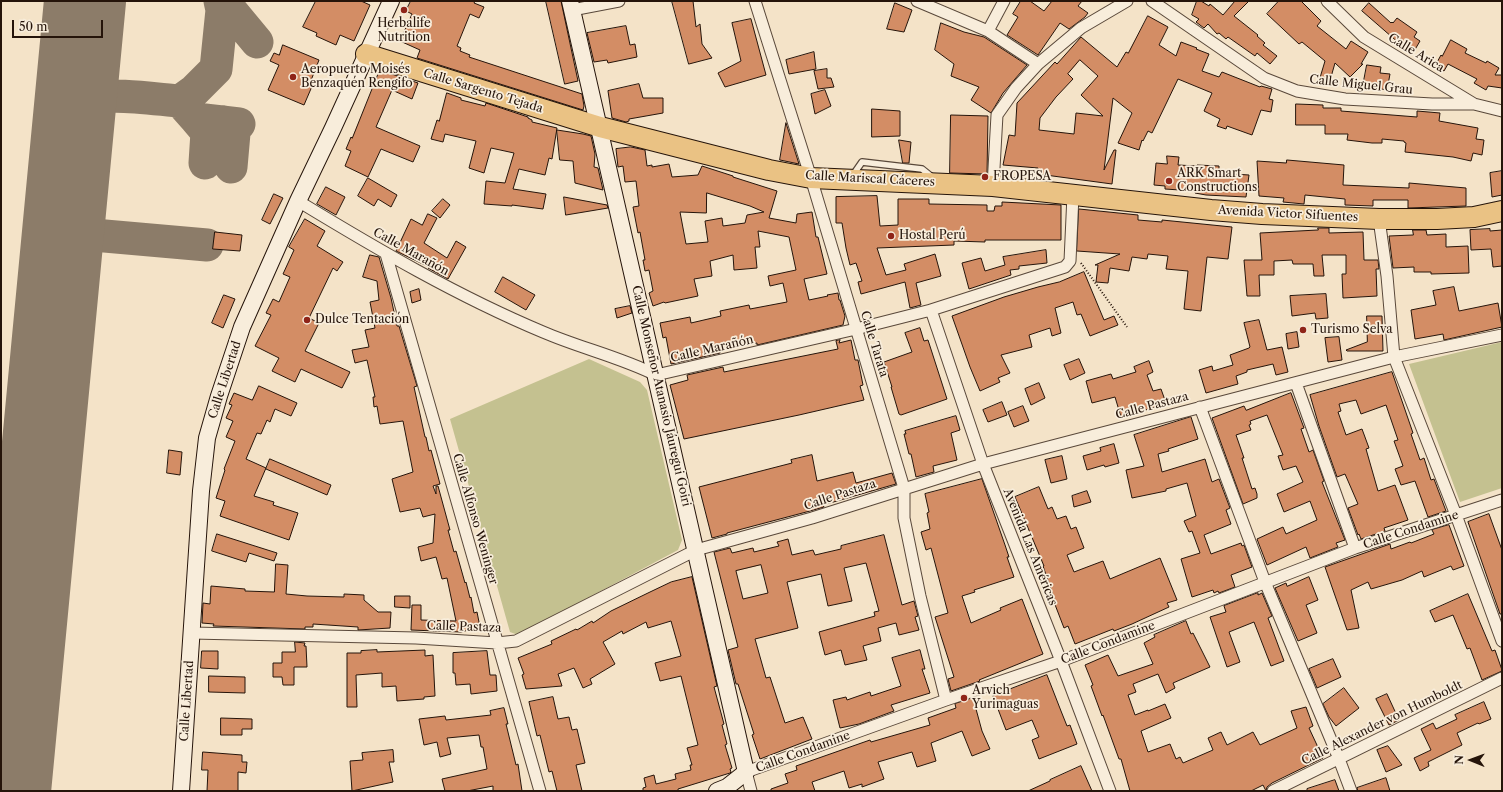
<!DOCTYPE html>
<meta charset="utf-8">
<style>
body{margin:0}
#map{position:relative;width:1503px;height:792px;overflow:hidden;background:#f4e3c8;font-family:"Libre Caslon Text",serif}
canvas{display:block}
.frame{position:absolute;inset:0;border:2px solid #25140a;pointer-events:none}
.north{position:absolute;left:1451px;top:740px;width:40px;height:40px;-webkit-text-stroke:3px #f8eddb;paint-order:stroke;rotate:271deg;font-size:11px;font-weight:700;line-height:16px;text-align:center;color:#25140a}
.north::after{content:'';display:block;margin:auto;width:14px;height:18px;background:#25140a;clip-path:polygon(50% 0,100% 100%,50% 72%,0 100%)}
.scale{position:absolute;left:12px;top:20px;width:91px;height:18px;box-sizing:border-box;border:2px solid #25140a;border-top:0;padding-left:5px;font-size:12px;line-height:14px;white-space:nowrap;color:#25140a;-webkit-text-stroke:3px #f8eddb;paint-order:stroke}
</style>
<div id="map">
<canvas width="1503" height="792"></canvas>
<div class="frame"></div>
<div class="north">N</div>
<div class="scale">50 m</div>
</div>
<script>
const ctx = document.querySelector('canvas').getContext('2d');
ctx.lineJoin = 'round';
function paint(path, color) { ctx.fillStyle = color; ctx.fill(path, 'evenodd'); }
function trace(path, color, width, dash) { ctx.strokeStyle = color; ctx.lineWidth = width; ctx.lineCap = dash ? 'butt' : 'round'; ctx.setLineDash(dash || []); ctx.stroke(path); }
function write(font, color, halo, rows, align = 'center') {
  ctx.font = font + ' "Libre Caslon Text",serif'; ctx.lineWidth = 3.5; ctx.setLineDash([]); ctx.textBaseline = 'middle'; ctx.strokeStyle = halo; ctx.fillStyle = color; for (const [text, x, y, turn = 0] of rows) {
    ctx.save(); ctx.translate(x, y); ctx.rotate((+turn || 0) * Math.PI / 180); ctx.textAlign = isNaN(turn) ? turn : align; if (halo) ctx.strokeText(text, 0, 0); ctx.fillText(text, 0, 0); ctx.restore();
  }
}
const green = new Path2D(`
 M1502,342V488L1460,502L1409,364Z
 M589,359L640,382L647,390L682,540L678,550L518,635L510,632L450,419Z`);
const taxiway = new Path2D(`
 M223,1L257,42
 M180,101L194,91L216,69L222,10L220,1
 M196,119L207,132L205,163
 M224,122L234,133L231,167
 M74,124C79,115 85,104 96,99C111,92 162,100 180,101L196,119L239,124
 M66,209L82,234
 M64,253L82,234L207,245`);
const runway = new Path2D(`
 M10,791L85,1`);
const building = new Path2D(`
 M316,1H361L370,5L354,41L340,35L336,45L316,36L317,33L303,27Z
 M411,1H475L474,3L484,7L479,18L470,14L457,46L461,48L460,51L470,55L469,57L582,94L584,106L583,110L417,58L420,50L400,41L412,14L406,11Z
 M546,1H561L578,81L565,84Z
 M672,1H693L696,27L700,24L702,44L712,58L689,64Z
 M1021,1H1030L1044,11L1052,1H1082L1078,6L1088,13L1085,17L1069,29L1060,23L1038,55L1007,35L1018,17L1013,14Z
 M1197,1H1201L1209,6L1210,4L1223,15L1235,1H1249L1234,16L1258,35L1257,36L1265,43L1263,45L1277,56L1270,64L1257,53L1255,56L1228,37L1226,39L1219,33L1217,34L1208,24L1204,28L1196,22L1199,19L1192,15Z
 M1279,1H1301L1321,21L1317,26L1346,49L1351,41L1368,52L1361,64H1363L1350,77L1335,63L1329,84L1319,81L1325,61L1302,42L1299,44L1267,14Z
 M895,3L912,10L904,32L887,29Z
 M1369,3L1391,23L1392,22L1393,23L1397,18L1417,32L1414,37L1420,41L1413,53L1400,44L1362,11Z
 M1148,16L1168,27L1159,45L1176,56L1181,42L1197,48L1196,49L1209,54L1202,71L1219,77L1222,72L1260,87L1261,86L1272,89L1269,99L1273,100L1271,112L1261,110L1252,135L1227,126L1226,129L1217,126L1220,119L1204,111L1212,93L1178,79L1152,133L1148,131L1143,141L1142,140L1139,150L1118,143L1132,113L1113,98L1104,170L1114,150H1116L1112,184L1038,174V168L1003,165L1009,135L1015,136L1017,103L1055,62L1057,64L1081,37L1117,67L1126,52L1128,53ZM1080,60L1098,76L1081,95L1103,116L1076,113L1074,134L1039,130L1040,118L1056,97L1073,79L1068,74Z
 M751,19L766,75L725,87L718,73L741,61L732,23Z
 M941,23L964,32L984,37L1027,65L1003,93L991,113L971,100L979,87L951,76L954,64L935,50Z
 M626,26L630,45L635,44L637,57L608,63L607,60L594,62L587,33Z
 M1451,40L1467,49L1465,53L1486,63L1487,61L1499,68L1495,75H1502V88L1488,86L1486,90L1474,83L1477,79L1448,64L1444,71L1435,66L1441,55L1442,56Z
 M283,45L319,60L310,83L313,84L304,105L268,90L279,65L270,61L274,53L279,55Z
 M814,52L816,69L789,74L786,60Z
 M1367,65L1381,67L1380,73L1390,74L1387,90L1363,86Z
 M827,69V78H831L834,87L818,89L814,71Z
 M380,70L418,83L412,99L392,90L376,127L420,146L413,162L381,149L368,177L345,166L351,151L346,149L351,137L352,138Z
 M639,84L643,98H663V113L629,119V121L626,122L612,118L608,91Z
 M825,90L831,106L815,114L811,94Z
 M447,93L461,98V100L485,106L486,103L528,117V118L532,120V122L557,128L552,159L549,158L545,175L519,169L513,189L546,194L543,209L512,205V206L484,204L486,181L505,183L514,153L491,148L484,173L469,168L476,141L445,134L443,142L431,139L437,120L439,121Z
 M1296,104L1323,105V108H1341V111L1417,117V111L1440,113L1439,121L1478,128L1476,139L1484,140L1482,155L1473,153L1471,161L1453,157L1405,152L1406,143L1404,142V141L1382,139V143H1372L1347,140L1348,134H1325V125H1296Z
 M872,109L900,111V136L872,137Z
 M951,115L988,116L987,174L950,173Z
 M786,123L799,164L780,160Z
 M557,130L583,134L591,136L595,154L594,167L598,168L603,190L575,183L573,161L560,160Z
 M899,140L911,142L909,163H903Z
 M631,147L645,150L647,166L652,165V167L669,164L672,177L698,175L702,166L733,176V177L777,191L769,218L796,223L797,214L812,212L816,237H818L827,274L804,279L809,300L828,296L827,295L838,293L839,300H840L845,316L843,325L757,345V343L720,350V353L671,364L666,337L663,338L660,323L690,317L691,323L721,316L720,311L749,305L750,309L787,302L783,283L770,286L768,276L796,270L789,237L758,231L760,247H755L757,268L734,270L733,255L710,261L712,276L694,279L698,296L665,303L664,302L653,306L649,293L653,291L649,270L645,271L643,260H645L640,232L638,233L633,207L639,206L636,181L625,182L623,166L618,167L616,149ZM707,193L750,206L764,212L747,215L745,223L723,226L722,218L705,221L708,242L686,244L680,212L706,213Z
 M1167,156L1179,157L1178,165L1197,166V165L1219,166V173L1249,175L1246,197L1206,195L1195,193V191L1165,189V186L1154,185L1156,163L1167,164Z
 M1287,160L1344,165L1343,185L1409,188V183L1466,188V206L1408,208V200H1373V206L1345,205V199L1305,195L1304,204L1283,202L1284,198L1259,196L1257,161L1286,163Z
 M1502,171V195L1492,197L1490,173Z
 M368,178L397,195L391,207L378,199L374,206L358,196Z
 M326,187L345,197L336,215L317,204Z
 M274,194L283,198L270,224L262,220Z
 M877,196L880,226L898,225V199H929V204L987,205V211H994L995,206H1002V202L1061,205V240H985V242L954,241V245L877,248L886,275L906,270L904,264L935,254L941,276L916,283L921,305L910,308L905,282L861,294L858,282L862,281L856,263L850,265L846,248L842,223H836V197Z
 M564,197L607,205L608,208L566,215Z
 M443,199L450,205L440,218L432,211Z
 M1079,209L1138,215V220L1162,222V220L1232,227L1228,259L1207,257L1201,311L1184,309L1188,271L1166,269L1168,256L1148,254L1147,259L1132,257L1129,271L1110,268L1108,283L1096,282L1098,265H1095L1120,254L1077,251Z
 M428,214L437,218L424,243L447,258L456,241L466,247L448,279L428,268L429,267L396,251L411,219L422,225Z
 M305,219L325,231L317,246L343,262L337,271L333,268L309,318L319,323L305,351L350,372L342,388L301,369L295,382L272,371L279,358L255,346L271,315L266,313L273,299L279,302L290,277L283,274L294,250L289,247Z
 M1318,228H1329V233L1363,232L1364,260H1378L1379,269H1376L1377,296L1343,298L1342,274H1346V255H1322L1324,276H1314L1313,264H1293L1292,260L1274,261V275H1259L1260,296H1247L1244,260H1262L1260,233L1318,230Z
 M1490,229V231L1502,230V266L1493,267L1491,249L1471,250L1470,230Z
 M1413,230H1426L1427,235L1446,234V247L1468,246L1469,273L1431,274V272H1414V267L1393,268L1389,236L1413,235Z
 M215,232L242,235L240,251L213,249Z
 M1046,250L1047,263L1019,266V269L1010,270L1011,275L969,289L962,263L981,258L985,271L1005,265L1003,257Z
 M370,255L379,257L391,298L397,326H399L417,386L414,387L425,437H426L429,451L431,450L440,484L433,486L436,494V486H438L450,530H448L454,552L456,551L465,583L466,582L470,598L471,597L474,613L477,612L480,627L461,632L411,630L412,605H421V620L456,621L447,578L442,579L436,557L421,561L418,547L433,543L435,514L423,517L420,508L400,512L392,479L413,472L403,421L380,424L377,406L374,407L373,397H375L367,360L355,363L352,350L369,347L365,330L375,328L370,302L379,300L377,281L363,277Z
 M1084,272L1104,320L1114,316L1118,325L1090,336L1081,314L1077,315L1073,302L1055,308L1061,333L1052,336L1050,328L1029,335L1032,347L1001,355L1010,373L998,378L1000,382L980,391L970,367L952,316L1004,297L1038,287L1059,282Z
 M503,277L535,295L526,310L495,292Z
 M1454,287L1459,311L1498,303L1502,327L1444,340L1443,334L1415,339L1411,310L1436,305L1433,291Z
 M419,289L421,300L412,303L410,292Z
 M1326,294L1328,318L1316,319L1315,313L1292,316L1290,296Z
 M224,295L235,299L223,328L212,323Z
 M630,306L632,313L617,318L615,309Z
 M1367,316H1382L1383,351H1347L1346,350L1367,342Z
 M1259,320L1267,350L1282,347L1288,372L1276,375L1273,364L1247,370V372L1236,376L1238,384L1206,393L1199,370L1212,366L1213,371L1233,365L1230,355L1249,348L1250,347L1244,323Z
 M920,328L924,341L928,340L947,399L901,415L899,414L891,387H892L884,362L912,352L905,333Z
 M1297,332L1299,347L1288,349L1286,334Z
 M1339,337L1342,360L1328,362L1325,338Z
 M840,340L839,343L851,340L855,360H858L863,385L860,386L864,400L799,415L684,439L670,385L688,380L687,375L723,367L724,372L838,349L836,341Z
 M1079,359L1085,373L1070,380L1064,365Z
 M1149,361L1153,372L1147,375L1153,391L1161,389L1166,403L1149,409L1121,417L1115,397L1092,403L1086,381L1111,374L1113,379L1136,372L1134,367Z
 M1392,372L1413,433L1411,434L1420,460L1424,458L1431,480L1434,479L1446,511L1428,517L1415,481L1401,485L1395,469L1403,466L1394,441L1398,440L1386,405L1361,414L1356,400L1339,404L1341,411L1338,412L1346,435L1362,429L1369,448L1366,449L1378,491L1395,485L1408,520L1384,528L1385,531L1361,539L1359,534L1358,535L1348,508L1358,504L1345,474L1337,477L1319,426L1310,395Z
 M1039,383L1045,398L1031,405L1025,389Z
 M259,386L297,403L291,416L275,409L270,422L267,420L261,434L257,433L246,459L266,468L254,496L274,502L273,505L298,513L289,540L220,516L225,501L216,498L225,470L224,469L235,441L226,437L233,421L226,418L232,405L229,404L234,393L252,400Z
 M1291,393L1304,428L1301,429L1309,452L1313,450L1324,481L1322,482L1345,540L1336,543L1338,547L1310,558L1306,547L1267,565L1257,539L1283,527L1286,534L1317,520L1310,501L1284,512L1277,494L1303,482L1296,466L1283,470L1278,456L1283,455L1267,415L1250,421L1251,424L1249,425L1251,430L1236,435L1244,458H1242L1252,489L1255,488L1257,494V498L1243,504L1212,418L1244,406L1246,410Z
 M1002,402L1007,415L988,422L983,410Z
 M1023,406L1029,421L1014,427L1008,412Z
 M956,416L960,430L951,433L957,460L933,466L934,472L916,477L911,454H909L904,434H906L905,431Z
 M1191,417L1198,439L1168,449L1169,451L1158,454L1162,472L1205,459L1212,482L1219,479L1230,508L1226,510L1231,524L1204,535L1211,554L1241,543L1242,546L1244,545L1252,567L1231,575L1235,587L1219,593L1218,591L1214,593L1213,590L1192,597L1181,559L1200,553L1192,531L1189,532L1184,521L1196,516L1187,483L1166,489V491L1132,498L1126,470L1144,466L1134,435Z
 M1114,444L1119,463L1105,467L1104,465L1087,470L1083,456L1101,451L1100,448Z
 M169,450L182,452L180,475L167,473Z
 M812,455L817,481L853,472L856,483L892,473L896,484L823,505L824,507L810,511L727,533V534L712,538L699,487L792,463L791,460Z
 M1062,456L1067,479L1051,483L1045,460Z
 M270,459L331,485L327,495L266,469Z
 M982,479L1005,545L1009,557H1007L1014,577L974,590L975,592L962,596L971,623L1001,610L1000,608L1022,599L1043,654L979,680L980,681L951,691L948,679L954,677L935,617L948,613L931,548L926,550L921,532L930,529L927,513L929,512L925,494Z
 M1039,487L1048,509L1052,507L1057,519L1066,516L1071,529L1076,527L1084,548L1067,555L1074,572L1103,561L1110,579L1160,558L1177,600L1167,603L1169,607L1132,624L1114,631L1113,629L1075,644L1068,626L1064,628L1054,602L1055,601L1043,566H1044L1015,497Z
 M1087,491L1091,502L1074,507L1072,496Z
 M1489,514L1502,550V614H1500L1468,522Z
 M1449,525L1464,566L1453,570L1451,566L1424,577L1422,571L1402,580L1371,589L1368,582L1351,590L1359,628L1347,630L1325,567L1390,544L1391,549L1410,542L1411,543L1434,534L1432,530Z
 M217,534L277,553L274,561L249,553L246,562L212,551Z
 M884,535L902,605L914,601L918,616L915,617L919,630L899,635L896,623L878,628L881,641L863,646L867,660L845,665L841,650L825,655L819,632L875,616L874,612L879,611L866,563L844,568L852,601L828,606L821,574L787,582L798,628L755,639L766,678L770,677L785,723L803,717L812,739L760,759L752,735L754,734L738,684H736L728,650L738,647L714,552L730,548L732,553L753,548L754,552L779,546L777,542L788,539L792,555L813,550L815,555L841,549V546ZM761,565L768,593L743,599L736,571Z
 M276,564L288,565L286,594L307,596L344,597V594L364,595V600L378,612H391L390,628L358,630V627L313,624V627H305V629L213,626L214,624L202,623L203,603L210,604L211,586L245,589V591L274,592Z
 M692,577L717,686L714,687L724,724L722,725L727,744L725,745L732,768L730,769L731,772L730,773L678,789V791H643V788L646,787L644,778L654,775L656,784L676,779L675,774L691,770L690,765H692L687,748L698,745L681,676L660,681L655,663L681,656L671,621L648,628L646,622L623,634L622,631L603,642L615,664L590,679L592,684L583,688L574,668L558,674L562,686L526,689L522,675L524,674L518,658L552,644L551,641L576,629L577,630L592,621L593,623L611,611L650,592L671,582Z
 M1309,577L1318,600L1306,605L1317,633L1298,641L1275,588L1286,583L1287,586Z
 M1258,593V595L1262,593L1272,616L1268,618L1284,661L1271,666L1254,622L1229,632L1240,662L1227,667L1210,617L1226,612L1224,606Z
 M1468,594L1492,651L1495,650L1502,670V671L1482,680L1470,648L1467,649L1453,615L1435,622L1430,611Z
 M395,596H410V608L395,607Z
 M1186,621L1191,634L1193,633L1210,667L1173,683L1175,688L1166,693L1158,674L1133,684L1136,692L1128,695L1135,715L1148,710V711L1165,704L1171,718L1141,731L1148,752L1170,744L1176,759L1180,757L1183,763L1213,750L1208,738L1221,732L1227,745L1253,732L1260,745L1297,728L1291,711L1306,707L1313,726L1309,728L1323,758L1272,783L1267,787L1266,791L1263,785L1251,791H1130L1121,759H1119L1103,715L1102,716L1091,686L1093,685L1085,665L1108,655L1118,676L1153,664L1144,643L1155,637L1154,635Z
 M295,642L305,643L304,646H306L307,667H294V685H283L282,677H273V663H282V652H295Z
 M377,650V652L425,650V656L433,655L435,696L424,697V699L397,701L396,686L382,687V673L356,675L357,707H347V653H361V651Z
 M920,650L925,669H922L930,693L891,705L894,711L859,724L840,728L833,700L846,697L847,700L870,692L871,696L901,686L892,658Z
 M202,651H218V669L201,668Z
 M487,651L490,675H496L497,691L471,694L470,684L456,685L455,673H453V653Z
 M1333,659L1341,677L1317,688L1309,669Z
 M1047,675L1061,711L1067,726L1070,725L1077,744L1039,759L1032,740L1039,737L1032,720L1006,730L993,696Z
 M209,676L245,677V693L209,692Z
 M1344,688L1359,708L1336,726L1329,717L1323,704Z
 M1387,694L1399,720L1389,725L1376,699Z
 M553,697L558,719L569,717L572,730L577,729L585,763L576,765L582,791H557L552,771L549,772L540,735L537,736L529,702Z
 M973,698L982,731L990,749L972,756L962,731L931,743L936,761L917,767L912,752L878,762L884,779L862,787V784L849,788L844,771L812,782L815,791H771V789L788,783L785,774L797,770L796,766L870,740L871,742L930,725L928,718L956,708L955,704Z
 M1484,702L1491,719L1479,724L1478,723L1457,733L1462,745L1428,762L1429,766L1420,771L1414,758L1431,750L1421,729L1433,723L1436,729L1457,719L1455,715Z
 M504,708L508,724H506L516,765L518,764L522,791H493V786L467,791H445L442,779L487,769L483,747H481L479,735L447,738L451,754L440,757L437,742L424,745L419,719L445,716L446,720L491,715L490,711Z
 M221,718L252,719V729H242V735H221Z
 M1388,746L1402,765L1386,772L1377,750Z
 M393,750L394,762H389L393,782L352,791L350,761L363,760L362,753Z
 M203,752L242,755V762H247L246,773L238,772V791H207L208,770H202Z
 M1081,766L1092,791H1028L1050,781V780Z
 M1386,778L1390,791H1358L1357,788Z
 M1335,780L1339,791H1307V789Z`);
const path = new Path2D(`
 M1081,263L1127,327`);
const lane = new Path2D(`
 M853,175L862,162L922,169L932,177`);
const street = new Path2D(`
 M755,1L811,178L904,488V518L920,596L946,700
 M917,1L988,31L1038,64
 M1152,1L1264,78L1297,91L1345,99L1432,104H1474
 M1327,1L1364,37L1474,104L1502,111
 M572,10L619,1
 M988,31L1004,1
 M993,186L997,115L1016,88L1038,64L1081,28L1127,1
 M298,201C377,249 457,296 543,332C580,348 620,357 656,375L856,329L931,310L1065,267L1070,261L1073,195
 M1379,219L1387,276L1394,357L1456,515L1502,641
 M386,254L540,791
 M931,310L983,464L1061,661L1110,791
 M1296,383L1355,548
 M1200,407L1265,582L1339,759L1351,791
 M192,633L416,638L497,643L516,641L696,550L812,518L983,464L1394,357L1502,335
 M751,791L746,772L946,700L1061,661L1355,548L1502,500
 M1273,791L1502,678`);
const secondary = new Path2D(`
 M570,1L746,772L727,787L717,791
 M181,791L201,491L207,438L219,396L242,327L298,201L333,128L391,1`);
const highway = new Path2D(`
 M366,54L600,127L769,170L811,178L993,186L1211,210L1262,214L1379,219H1437L1474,217L1502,211`);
const markers = [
 [404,10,4,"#8f2418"],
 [293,77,4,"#8f2418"],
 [985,177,4,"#8f2418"],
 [1169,181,4,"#8f2418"],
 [891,236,4,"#8f2418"],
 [307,320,4,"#8f2418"],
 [1303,330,4,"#8f2418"],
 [964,698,4,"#8f2418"]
];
const poiNames = [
 ["Herbalife",404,24,"center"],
 ["Nutrition",404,38,"center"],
 ["Aeropuerto Moisés",301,70],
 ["Benzaquén Rengifo",301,84],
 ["ARK Smart",1177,174],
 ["Constructions",1177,188],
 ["FROPESA",993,177],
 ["Hostal Perú",899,236],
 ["Dulce Tentación",315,320],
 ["Turismo Selva",1311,330],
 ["Arvich",972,691],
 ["Yurimaguas",972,705]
];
const streetNames = [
 ["Calle Arica",1416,53,31],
 ["Calle Miguel Grau",1361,85,6],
 ["Calle Sargento Tejada",483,91,17],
 ["Calle Mariscal Cáceres",870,179,3],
 ["Avenida Victor Sifuentes",1288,214,3],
 ["Calle Marañón",411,252,29],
 ["Calle Tarata",874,344,73],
 ["Calle Marañón",712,349,-13],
 ["Calle Libertad",225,380,-72],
 ["Calle Monseñor Atanasio Jáuregui Goiri",661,396,77],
 ["Calle Pastaza",1152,406,-15],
 ["Calle Pastaza",840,495,-18],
 ["Calle Alfonso Weninger",475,519,74],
 ["Calle Condamine",1411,530,-18],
 ["Avenida Las Américas",1030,547,68],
 ["Calle Pastaza",464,627,2],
 ["Calle Condamine",1108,643,-21],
 ["Calle Libertad",187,701,-86],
 ["Calle Alexander von Humboldt",1382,723,-26],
 ["Calle Condamine",803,752,-20]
];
paint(green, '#c4c190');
trace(taxiway, '#8c7c69', 33);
trace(runway, '#8c7c69', 82);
paint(building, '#d38d65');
trace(building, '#25140a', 1);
trace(lane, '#59483a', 8);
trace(street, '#59483a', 13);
trace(secondary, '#25140a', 18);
trace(highway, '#25140a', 22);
trace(path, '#25140a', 2, [1, 2]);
trace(lane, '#f8eddb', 5.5);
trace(street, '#f8eddb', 11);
trace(secondary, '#f8eddb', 16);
trace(highway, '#eac284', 20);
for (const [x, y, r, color] of markers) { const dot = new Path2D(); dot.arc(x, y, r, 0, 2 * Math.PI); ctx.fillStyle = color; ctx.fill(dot); trace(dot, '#f8eddb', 1.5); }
write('12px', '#25140a', '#f8eddb', poiNames, 'left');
write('12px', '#25140a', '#f8eddb', streetNames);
</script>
